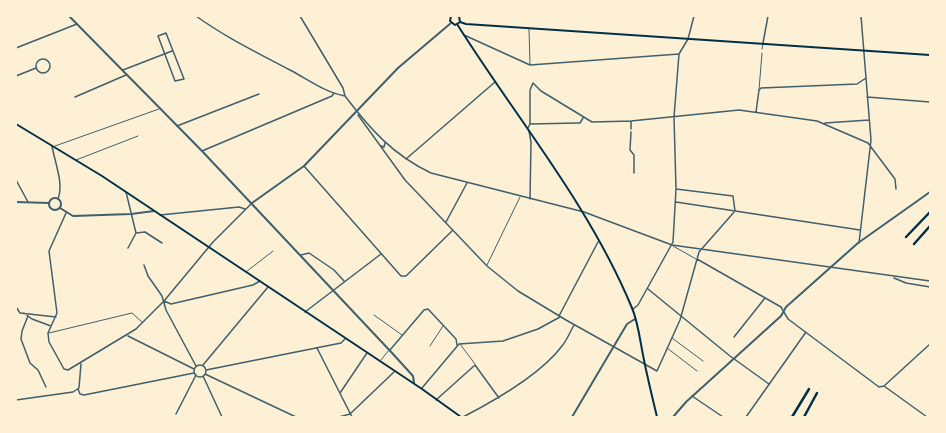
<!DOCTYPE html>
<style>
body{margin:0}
#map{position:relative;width:946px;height:433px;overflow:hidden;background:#fdf0d5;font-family:Bitter,serif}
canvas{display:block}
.frame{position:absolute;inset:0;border:17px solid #fdf0d5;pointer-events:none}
</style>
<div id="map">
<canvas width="946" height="433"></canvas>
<div class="frame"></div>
</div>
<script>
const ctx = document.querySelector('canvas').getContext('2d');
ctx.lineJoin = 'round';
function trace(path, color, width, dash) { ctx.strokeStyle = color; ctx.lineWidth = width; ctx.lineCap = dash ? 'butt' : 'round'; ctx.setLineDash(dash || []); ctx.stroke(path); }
const service = new Path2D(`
 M673,246L696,259
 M487,265L520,197
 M246,272L273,251
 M374,315L402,335
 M672,338L703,361
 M430,346L443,326
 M667,348L697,371`);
const pedestrian = new Path2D(`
 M529,29L530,64
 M762,49L763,44
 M759,90L762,53
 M55,146L159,109
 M76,160L138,136
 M49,333L132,313L142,322
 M460,344L475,364
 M381,360L389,350`);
const minor = new Path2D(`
 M196,16C225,37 258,53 290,70C307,79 326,93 345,96
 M300,16L343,88L345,96C370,129 393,155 431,173L584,212L672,245L930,281
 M166,33L184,79L175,81L158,36Z
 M464,35L530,65L679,54
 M763,43L768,16
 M16,48L77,24
 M36 66a7 7 0 1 1 14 0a7 7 0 1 1-14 0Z
 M123,70L172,51
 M16,76L36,68
 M75,97L126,75
 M867,97L930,102
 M756,112L759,90L761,88L857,84L866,78
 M358,115L405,180L487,266L518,291L566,320L657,371L680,320L699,252L735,211L733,196L676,189
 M825,123L869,120
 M530,124L578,123H580L583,118
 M177,126L259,94
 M528,128L530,124V90L533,83L541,91L592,122L631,121L739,110L817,121L868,143L895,179L896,189
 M631,129V121
 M529,131L531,142L530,199
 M631,132L630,150L634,155V173
 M52,146C55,163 64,184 58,199
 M381,146L384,147L385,143
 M202,151L332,96L334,93
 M406,159L495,82
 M304,166L401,276H406L453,230
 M16,180L28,202
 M126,192L136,233L128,248
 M676,202L860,230
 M66,213L49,251L57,313L48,333L49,342L64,369L68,370L136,329L164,301L213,242L252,203
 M160,215L239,207L245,209
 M446,222L467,183
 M136,233L145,232L162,243
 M859,243L871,140L861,16
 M301,255L309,253L334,270L344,281
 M697,259L781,307L788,319L879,387L884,386L930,344
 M144,265L148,276L162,296L166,310L196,366
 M894,278L906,283L930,287
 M648,289L730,356L769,384
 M164,301L171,304L253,285L260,281
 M16,307L20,313L56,317
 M633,309L638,305L673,242L676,189L674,117L679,54L688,39L694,16
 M305,312L381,254
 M24,313L32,319L51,326
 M28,316L22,331L21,339L30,363L38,370L46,387
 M559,316L598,242
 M128,336L194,369
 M734,337L765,298
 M317,348L352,417
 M390,350L424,310L428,309L456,339L457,345
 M194 371a6 6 0 1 1 12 0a6 6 0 1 1-12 0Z
 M203,365L268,287
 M206,370L341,343L345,339
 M205,374L296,417
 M203,376L222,417
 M884,386L927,417
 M422,388L459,344L503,341L538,329L560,317
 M78,389L80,394L84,395L194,373
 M340,393L367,353
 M692,396L723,417
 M16,400L73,392L79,388L81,364
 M436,400L475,365L499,398
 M176,414L196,375
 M339,417L350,414L394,372
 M396,417H400
 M463,417C494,401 541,374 562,346C567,340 570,332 574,325
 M746,417L806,332`);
const tertiary = new Path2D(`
 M69,16L202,151L393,354L413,376L414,383
 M49 204a6 6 0 1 1 12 0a6 6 0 1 1-12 0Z
 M16,202L49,203
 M252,203L304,166L398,68L451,23
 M60,208L73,216L131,214L154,211
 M572,417L627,324L635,319
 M673,417L686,402L781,316L786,307L858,243L930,192`);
const secondary = new Path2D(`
 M451,16L450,21L455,25L460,22L459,16
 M460,22L466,24L930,55
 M457,24C516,118 589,204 632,308C638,322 640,340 643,355C647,376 652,396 657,417
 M16,124L102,176L422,389L461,417`);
const trunk = new Path2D(`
 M906,237L930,212
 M914,244L930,226
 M792,417L809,389
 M804,417L817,393`);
trace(service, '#3f606c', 1);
trace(pedestrian, '#3f606c', 1);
trace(minor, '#3f606c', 1.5);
trace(tertiary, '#3f606c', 2);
trace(secondary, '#003049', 2);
trace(trunk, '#003049', 2.5);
</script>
